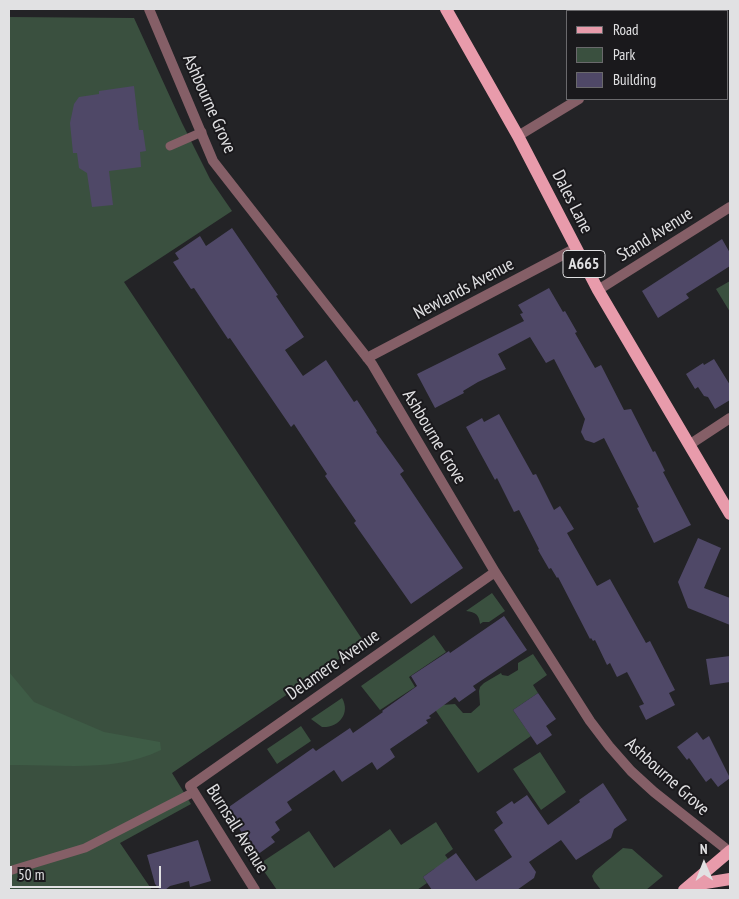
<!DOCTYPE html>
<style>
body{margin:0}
#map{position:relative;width:739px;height:899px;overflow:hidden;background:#232326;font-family:"PT Sans Narrow",sans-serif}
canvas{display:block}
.frame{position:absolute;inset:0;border:10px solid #e1e1e3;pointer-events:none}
.legend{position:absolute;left:566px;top:10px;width:162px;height:90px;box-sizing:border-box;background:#1a191c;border:1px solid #6a696c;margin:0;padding:6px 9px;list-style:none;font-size:15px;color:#e1e1e3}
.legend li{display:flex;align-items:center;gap:10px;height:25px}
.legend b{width:25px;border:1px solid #6a696c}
.north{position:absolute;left:679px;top:839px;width:50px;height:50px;-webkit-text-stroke:4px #1a191c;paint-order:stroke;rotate:359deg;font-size:14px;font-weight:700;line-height:20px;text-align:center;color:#e1e1e3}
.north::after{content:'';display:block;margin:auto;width:18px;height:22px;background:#e1e1e3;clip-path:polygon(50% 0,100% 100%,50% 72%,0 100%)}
.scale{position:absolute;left:10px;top:866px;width:151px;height:22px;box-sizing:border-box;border:2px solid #e1e1e3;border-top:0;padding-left:6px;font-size:15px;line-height:18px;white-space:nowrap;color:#e1e1e3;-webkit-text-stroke:4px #1a191c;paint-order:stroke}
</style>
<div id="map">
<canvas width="739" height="899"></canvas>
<div class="frame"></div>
<ul class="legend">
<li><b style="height:6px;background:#e89bab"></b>Road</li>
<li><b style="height:14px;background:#3a503f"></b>Park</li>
<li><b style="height:14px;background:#4f4867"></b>Building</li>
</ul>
<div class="north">N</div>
<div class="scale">50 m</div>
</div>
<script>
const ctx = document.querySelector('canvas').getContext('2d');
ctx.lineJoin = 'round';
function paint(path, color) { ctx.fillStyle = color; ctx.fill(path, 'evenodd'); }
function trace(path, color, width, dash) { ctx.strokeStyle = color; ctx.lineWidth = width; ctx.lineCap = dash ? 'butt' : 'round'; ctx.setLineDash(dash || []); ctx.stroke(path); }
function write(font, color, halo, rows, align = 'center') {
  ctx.font = font + ' "PT Sans Narrow",sans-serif'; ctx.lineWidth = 4; ctx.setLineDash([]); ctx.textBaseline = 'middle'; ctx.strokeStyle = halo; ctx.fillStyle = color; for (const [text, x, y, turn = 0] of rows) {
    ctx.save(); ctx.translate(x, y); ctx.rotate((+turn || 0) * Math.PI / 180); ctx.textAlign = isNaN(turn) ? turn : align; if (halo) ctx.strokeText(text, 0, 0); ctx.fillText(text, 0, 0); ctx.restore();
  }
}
const green = new Path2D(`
 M9,17L134,18L182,123L210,179L232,211L124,282L364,642L172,773L191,804L120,843L152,890H9Z
 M730,281V312L716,289Z
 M492,593L505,611L489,622H483L480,624C479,615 476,612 466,611Z
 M434,635L446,652L409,677L415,687L380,710L361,686Z
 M533,654L547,675L533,685L538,693L513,710L531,736L478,773L434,708L442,705L455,704L463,713H471L480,705L479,691L480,687L484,683L501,673L502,675L508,676L518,670V663Z
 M342,698C351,714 338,728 322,727L311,719Z
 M301,726L311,741L277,764L267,749Z
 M540,752L566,792L541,810L513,769Z
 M436,822L453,849L445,855L451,863L434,869L423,877L427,883L417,890H277L259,864L309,831L334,868L390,829L401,845Z
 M623,848L632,849L663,876L646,890H601L594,881L592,876L595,871Z`);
const forest = new Path2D(`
 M9,672L34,702L104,732L160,742L161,750C115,773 59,764 9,765Z`);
const building = new Path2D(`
 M134,86L139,130H143L146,151L140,152L141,167L109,171L113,205L92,207L87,173L79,168L77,153H73L70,123L74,104L79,97L99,94V91Z
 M232,228L278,295L276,296L304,337L285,350L303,376L326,360L354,402L357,400L377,431L376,432L404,471L400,474L463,568L411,604L354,523L356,521L325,476L327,474L294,424L291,427L230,338L228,339L194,288L191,289L173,262L179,259L175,253L200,236L206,246Z
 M722,239L730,253V266L686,294L689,298L658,318L642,291Z
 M549,288L563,312L565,311L577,332L575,333L595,368L601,365L624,410L631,409L653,452L655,451L665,471L663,472L691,525L654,543L637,508L639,507L604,438L594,443L585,440L581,432L585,419L554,359L546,363L530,337L498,354L506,369L478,382L463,391L464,393L435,408L417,374L524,321L520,314L523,313L518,305Z
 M714,359L730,385V400L715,409L708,397L704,396L698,387L695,389L686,374L703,363L704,365Z
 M499,414L533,475L536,474L554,510L560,506L574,529L567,533L597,586L610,579L646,643L650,641L675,690L669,693L675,705L646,720L639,706L644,704L627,672L617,677L610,663L607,665L595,640L593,641L591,638L590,639L558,577L557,578L551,568L549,569L538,550L539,549L519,510L514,512L497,478L495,480L466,427L482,418L484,422Z
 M698,538L721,548L704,588L730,598V625L688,608L678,582Z
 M504,616L527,650L473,686L476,690L459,702L455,697L429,716L431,718L426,720L428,723L390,749L395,757L377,770L372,762L342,782L334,770L287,802L292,810L275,822L280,830L271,837L275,842L257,855L226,809L313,748L316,751L350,728L353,733L383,712L382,711L417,686L411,676L449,651L450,653Z
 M730,656V682L710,685L706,659Z
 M538,693L556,719L546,726L552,735L537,745L513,710Z
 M697,732L703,740L709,736L730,778L718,787L711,778L706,782L689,758L687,760L677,747Z
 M603,783L627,820L614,829L611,838L576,860L561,840L529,862L536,872L534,878L517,890H432L423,877L456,853L476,881L512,857L494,830L503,823L496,812L512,801L514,804L527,795L548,825L580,802L579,800Z
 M198,840L211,881L190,887L189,881L170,886L165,890H160L155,884L147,855Z`);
const lane = new Path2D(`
 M170,146L202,132
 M9,871L85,848L194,792`);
const street = new Path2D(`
 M149,9L213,161L372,364L495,572L590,721L609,746L631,771L654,792L730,852
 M518,136L579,99
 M598,290L730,207
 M367,358L576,248
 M689,445L730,418
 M255,890L190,786L495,572`);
const primary = new Path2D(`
 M446,9L518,136L598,290L730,514
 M693,885L730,879
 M684,890L730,851`);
const shields = [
 [584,264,42]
];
const shieldNames = [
 ["A665",584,264]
];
const streetNames = [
 ["Ashbourne Grove",209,104,66],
 ["Dales Lane",572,202,63],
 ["Stand Avenue",655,235,-32],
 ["Newlands Avenue",464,289,-28],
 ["Ashbourne Grove",434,437,59],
 ["Delamere Avenue",333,665,-35],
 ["Ashbourne Grove",667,777,42],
 ["Burnsall Avenue",237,829,58]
];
paint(green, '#3a503f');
paint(forest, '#3e5c46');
paint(building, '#4f4867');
trace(lane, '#855f67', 9);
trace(street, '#855f67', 10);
trace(primary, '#e89bab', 12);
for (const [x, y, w] of shields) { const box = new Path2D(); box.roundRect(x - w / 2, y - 13.5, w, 27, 4); ctx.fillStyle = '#1a191c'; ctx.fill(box); trace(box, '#e1e1e3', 1); }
write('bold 16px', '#e1e1e3', null, shieldNames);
write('18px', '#e1e1e3', '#1a191c', streetNames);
</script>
